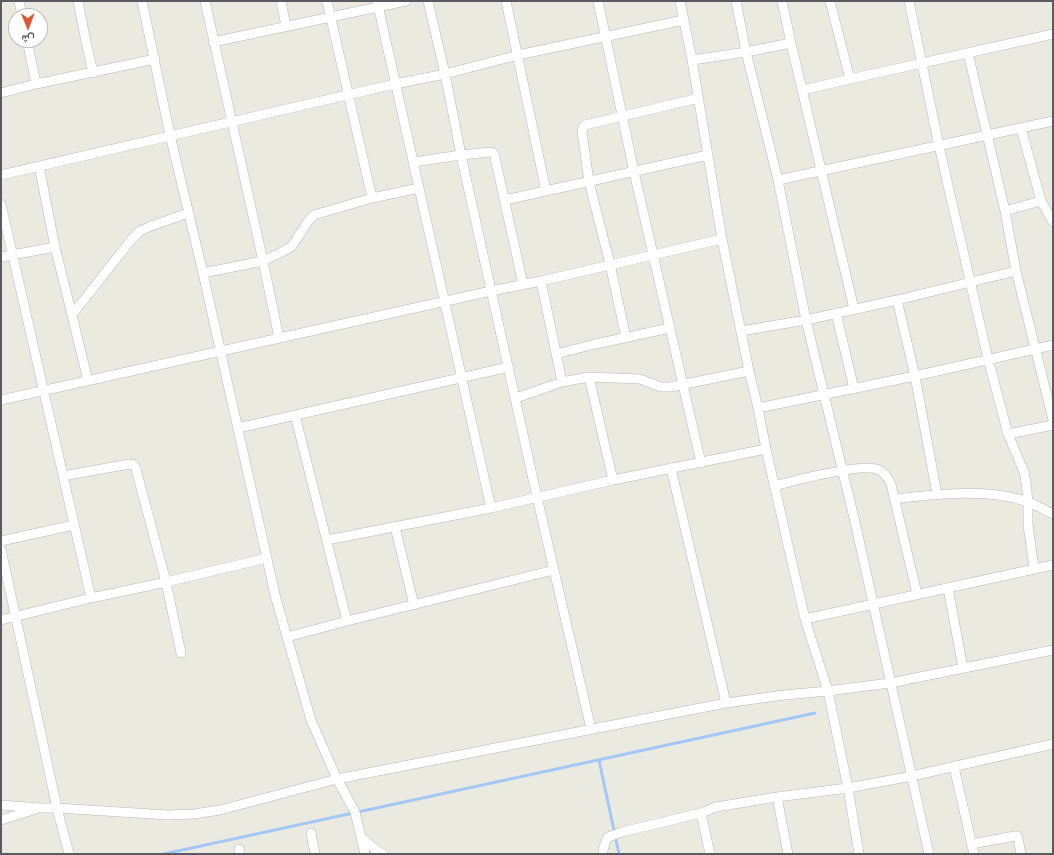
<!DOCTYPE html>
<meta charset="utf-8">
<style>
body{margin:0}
#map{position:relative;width:1054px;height:855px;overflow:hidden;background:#ebeae0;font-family:"IBM Plex Sans",Vazirmatn,sans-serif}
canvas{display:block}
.frame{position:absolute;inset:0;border:2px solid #595b60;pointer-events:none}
.north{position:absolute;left:8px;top:8px;width:40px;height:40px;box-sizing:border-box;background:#fff;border:1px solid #bdbdbf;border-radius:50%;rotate:179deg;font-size:11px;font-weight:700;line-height:16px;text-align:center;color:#595b60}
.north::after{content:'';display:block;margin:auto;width:14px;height:18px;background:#db5936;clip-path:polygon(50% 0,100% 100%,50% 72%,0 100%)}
</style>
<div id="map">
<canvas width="1054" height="855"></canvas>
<div class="frame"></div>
<div class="north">ش</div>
</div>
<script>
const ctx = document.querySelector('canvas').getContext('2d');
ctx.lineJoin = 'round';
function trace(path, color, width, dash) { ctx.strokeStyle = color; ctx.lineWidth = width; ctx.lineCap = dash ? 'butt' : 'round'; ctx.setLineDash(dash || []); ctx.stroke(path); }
const stream = new Path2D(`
 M599,760L619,854
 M164,854L815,713`);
const minor = new Path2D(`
 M19,1L22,16
 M78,1L85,37L93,73
 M142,1L170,135L203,273L276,599L311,720L337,779L355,812L365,854
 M205,1L263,261L279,338
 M281,1L286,26
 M327,1L372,198
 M377,1L491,508
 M428,1L445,74L461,155L537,497L591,729
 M506,1L546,191
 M598,1L634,172L701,463
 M680,1L692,60L722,239L749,371L758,408L766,449L805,619L828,691L848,788L859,854
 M736,1L746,52L778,180L806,320L855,522L929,854
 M782,1L791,43L854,309
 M830,1L850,79
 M909,1L939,146L988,359L1008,434L1024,472L1026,482L1028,502V525L1034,568
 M27,40L36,84
 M213,42L406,1
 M968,53L1005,211L1016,271L1053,420
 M692,60L746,52L791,43
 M803,90L850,79L1053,34
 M1,93L36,84L155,59
 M1021,128L1041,201L1053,222
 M414,162L461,155L490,152L494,153L523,284
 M39,166L55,247L72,315L88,381
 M1,175L395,84L445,74L518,55L684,20
 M778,180L1053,121
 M505,200L708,155
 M1,204L91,598
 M1005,211L1041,201
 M1,257L55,247
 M203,273L263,261L286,250L292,246L309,220L314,215L372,198L419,188
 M541,281L562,382
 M897,300L915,376L937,494
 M836,313L854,389
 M72,315L131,240L140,231L151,226L188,213
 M741,331L806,320L897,300L1016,271
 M626,338L610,264L589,182L582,131L583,127L585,125L699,98
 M556,354L591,345L670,328
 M589,377L613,480
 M516,398L562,382L589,377L640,379L661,387H670L749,371
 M1,400L491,291L541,281L722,239
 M758,408L915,376L1053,345
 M295,415L347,621
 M238,428L509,367
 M1008,434L1053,425
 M671,468L726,703
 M63,476L129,464L134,465L136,469L166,582L181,653
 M774,486C793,481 864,462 879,470C885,473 888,478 891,484L917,594
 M895,499C936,494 988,488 1028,502C1036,505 1045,510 1053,514
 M395,527L414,605
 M327,540L491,508L613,480L766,449
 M1,541L74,525
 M1,549L57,808L69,854
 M948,588L963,668
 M805,619L1053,565
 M1,620L91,598L166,582L267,558
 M287,637L347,621L554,570
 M954,767L974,854
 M777,797L788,854
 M1,805L40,808H57L168,815L194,814L220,810L337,779L726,703L784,695L828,691L890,683L1053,650
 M701,813L710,854
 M1,820L36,809
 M311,833L315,854
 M361,837L376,850L383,854
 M971,844L1015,836H1017L1018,838L1021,854
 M239,849L240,854
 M603,854V849L608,837L622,832L701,813L716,807L777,797L848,788L912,776L1053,744`);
trace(stream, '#a3c8f8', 3);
trace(minor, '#b6b7bc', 10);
trace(minor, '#fff', 9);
</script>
